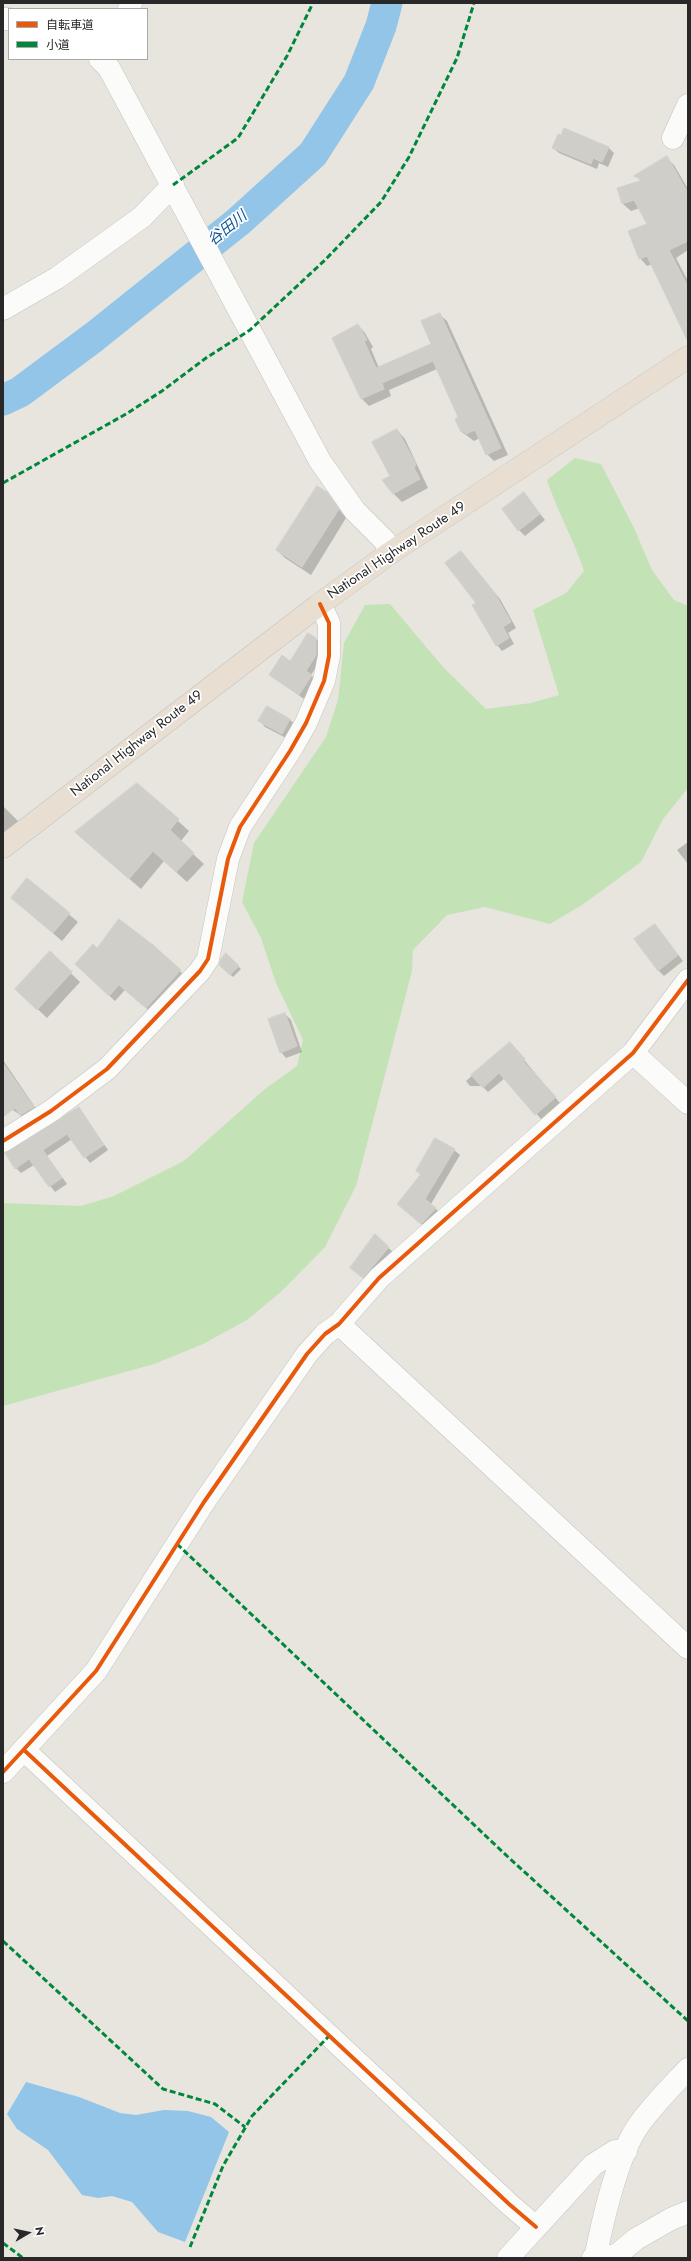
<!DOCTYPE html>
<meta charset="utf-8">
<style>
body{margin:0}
#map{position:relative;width:691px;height:2261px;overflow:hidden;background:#e7e5de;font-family:Jost,"Noto Sans JP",sans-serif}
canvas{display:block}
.frame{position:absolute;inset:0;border:4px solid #282828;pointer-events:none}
.legend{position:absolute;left:8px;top:8px;width:140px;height:52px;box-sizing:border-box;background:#fff;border:1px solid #a9a9a9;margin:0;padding:5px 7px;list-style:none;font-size:12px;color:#282828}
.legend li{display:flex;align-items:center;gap:8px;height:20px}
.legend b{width:20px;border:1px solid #a9a9a9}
.north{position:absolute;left:8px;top:2213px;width:40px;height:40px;-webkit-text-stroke:3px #fff;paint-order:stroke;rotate:81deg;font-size:11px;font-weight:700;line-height:16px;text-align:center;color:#282828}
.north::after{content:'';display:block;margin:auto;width:14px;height:18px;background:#282828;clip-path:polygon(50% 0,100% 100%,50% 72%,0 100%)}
</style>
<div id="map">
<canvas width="691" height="2261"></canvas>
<div class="frame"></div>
<ul class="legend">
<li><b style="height:5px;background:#e8590c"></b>自転車道</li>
<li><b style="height:5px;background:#00873e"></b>小道</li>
</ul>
<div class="north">N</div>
</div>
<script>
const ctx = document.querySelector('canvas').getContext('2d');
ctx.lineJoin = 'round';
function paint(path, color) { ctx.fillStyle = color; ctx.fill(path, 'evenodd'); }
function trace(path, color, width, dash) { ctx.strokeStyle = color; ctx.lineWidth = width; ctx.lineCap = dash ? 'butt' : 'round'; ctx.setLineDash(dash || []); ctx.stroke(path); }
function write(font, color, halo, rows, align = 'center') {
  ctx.font = font + ' Jost,"Noto Sans JP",sans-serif'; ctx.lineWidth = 3.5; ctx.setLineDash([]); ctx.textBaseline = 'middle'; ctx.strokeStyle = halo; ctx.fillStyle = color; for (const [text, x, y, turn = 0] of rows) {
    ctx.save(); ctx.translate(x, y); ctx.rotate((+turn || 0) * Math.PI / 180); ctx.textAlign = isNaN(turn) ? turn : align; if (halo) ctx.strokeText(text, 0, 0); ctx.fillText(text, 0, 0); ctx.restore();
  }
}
const green = new Path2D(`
 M575,458L601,464L634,528L652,570L674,600L688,606V788L663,819L641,862L582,905L550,924L485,907L447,915L413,950L412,971L356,1186L325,1247L282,1291L247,1320L203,1344L154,1364L3,1406V1203L81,1206L114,1196L184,1161L265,1089L297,1066L303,1040L276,983L261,938L242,902L254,843L326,737L338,700L344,643L365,605L390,604L443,667L486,709L531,703L559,695L533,610L566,593L584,571C574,540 557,511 547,480Z`);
const water = new Path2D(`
 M26,2082L79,2097L120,2113L136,2115L164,2110L188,2111L211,2117L229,2132L185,2242L158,2232L132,2202L112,2196L98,2198L82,2195L48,2150L17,2129L7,2114Z`);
const shadow = new Path2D(`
 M608,147L614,153L608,167L599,163L597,169L559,153L553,148Z
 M667,158L674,165L688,189V250L676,258L688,281V335L652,264L647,266L640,258L648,224L640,208L631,211L623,204L618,189L641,181L636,176Z
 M439,314L447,321L508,455L494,461L487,454L480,438L474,441L462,432L456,419L460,418L437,369L389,390L391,396L369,406L361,398L358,325L365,333L373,347L371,349L379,368L432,344Z
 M397,430L405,439L428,488L402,502L393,493L392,476Z
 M326,493L346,518L311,575L285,558L277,550Z
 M524,494L545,520L525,536L519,530Z
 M466,558L500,599L516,628L508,633L514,644L502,651L497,645L477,603Z
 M316,639L321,644V660L311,675L316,680L304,699L270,675L291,662Z
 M268,707L290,720L296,725L288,739L265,727L260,721Z
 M137,784L189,831L180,842L204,864L187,882L164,861L141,889L76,833Z
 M3,806L22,825L3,845Z
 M688,842V864L677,850Z
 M27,879L78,922L62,941L12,898Z
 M655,925L683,961L664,976L658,970Z
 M97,949L180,971L185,977L152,1013L125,990L115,1001L82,970Z
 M50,953L80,982L47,1018L25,997Z
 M226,955L241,969L233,977L220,965Z
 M285,1014L291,1020L302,1052L286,1058L281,1052Z
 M510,1043L560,1103L541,1119L505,1078L488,1092L482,1086H470L466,1081Z
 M3,1060L39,1113L27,1120L13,1110L3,1096Z
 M78,1108L108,1150L90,1163L72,1139L47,1156L67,1184L55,1192L34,1165L21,1173L16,1168Z
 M454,1150L460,1155L431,1204L441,1214L427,1229L398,1204L422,1176L417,1171Z
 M375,1236L393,1252L368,1281L356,1272Z`);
const river = new Path2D(`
 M3,400L20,392L94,337L239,221L313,154L359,82L381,26L387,3`);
const building = new Path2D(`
 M564,128L609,147L602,162L593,158L591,164L552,148L558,134L561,135Z
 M667,156L688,193V241L669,250L688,287V342L647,256L639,259L628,231L647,224L634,200L622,204L617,188L643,180L634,176Z
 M440,313L501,448L486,455L475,430L466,434L464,431L461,432L455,419L458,417L433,361L382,383L384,389L361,399L332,338L358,324L367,340L364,341L376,368L431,344L421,321Z
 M397,429L416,464L414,468L420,479L393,494L382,480L390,476L372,442Z
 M317,486L327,492L339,509L302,567L276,550Z
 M524,492L540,514L518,531L502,509Z
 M461,551L494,592L511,622L503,627L509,638L496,646L472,605L476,603L445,563Z
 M308,633L316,638V655L306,671L312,675L299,695L269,675L282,655L290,661Z
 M267,706L290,719L282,734L258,721Z
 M137,783L179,819L170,830L194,853L176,872L153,851L129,879L75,832Z
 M27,878L70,913L53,933L11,898Z
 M119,919L153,945L181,970L146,1008L119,985L109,996L75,964L93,944L97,948Z
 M655,924L678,955L658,971L634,939Z
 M50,951L72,972L37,1010L15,989Z
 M226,953L239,966L230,975L219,965L221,959Z
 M285,1013L297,1046L280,1053L268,1019Z
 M510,1042L525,1059L523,1061L556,1097L535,1115L499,1073L483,1088L471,1075Z
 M3,1063L34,1107L20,1115L15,1108L3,1117Z
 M79,1107L104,1145L84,1158L67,1134L43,1150L62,1178L49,1187L29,1159L15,1169L5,1153Z
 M435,1138L455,1149L425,1199L436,1208L421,1224L397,1204L421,1174L416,1171Z
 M375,1234L389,1247L363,1278L350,1268Z`);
const minor = new Path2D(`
 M129,9L131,3
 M3,19H9
 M100,59L109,68L320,461L355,511L385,541L390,553
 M673,138L688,105
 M3,309L57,278L142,217L173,185
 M633,1053L688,1103
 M3,1141L51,1111L107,1069L200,971L208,959L228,859L240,827L290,751L306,723L324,681L329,656V623L320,604
 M339,1324L688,1648
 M24,1750L509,2204L536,2227
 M3,1772L96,1671L204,1502L307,1354L325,1334L339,1324L379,1278L633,1053L688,980
 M508,2258L593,2165L615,2151H626
 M593,2258L596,2254C603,2219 618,2155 638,2126C652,2106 671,2087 688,2069
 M593,2258H605L618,2254L636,2239L671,2219L688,2212`);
const highway = new Path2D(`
 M3,847L320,604L390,553L688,357`);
const quiet = new Path2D(`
 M173,185L238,138L287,56L313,3
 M3,483L126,414L162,391L206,358L250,330L325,260L381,202L409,157L457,58L474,3
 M177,1544L507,1856L688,2021
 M3,1941L163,2089L215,2104L245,2127
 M3,2243L23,2258
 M190,2247L223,2166L252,2116L329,2036`);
const cycleway = new Path2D(`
 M3,1141L51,1111L107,1069L200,971L208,959L228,859L240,827L290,751L306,723L324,681L329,656V623L320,604
 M24,1750L509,2204L536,2227
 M3,1772L96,1671L204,1502L307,1354L325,1334L339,1324L379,1278L633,1053L688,980`);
const streetNames = [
 ["National Highway Route 49",397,551,-34],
 ["National Highway Route 49",137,744,-38]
];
const waterNames = [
 ["谷田川",228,229,-39]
];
paint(green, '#c3e3b7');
paint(water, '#92c5e8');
paint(shadow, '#0003');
trace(river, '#92c5e8', 31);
paint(building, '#d0cec9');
trace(building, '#d2d0ca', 1);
trace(minor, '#c4c3c3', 23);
trace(highway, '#c3c2c0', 23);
trace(minor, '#fbfbfa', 22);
trace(highway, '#e8dfd2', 22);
trace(quiet, '#00873e', 3, [6, 3]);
trace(cycleway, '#e8590c', 4);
write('14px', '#282828', '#fff', streetNames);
write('italic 15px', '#0f5395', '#fff', waterNames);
</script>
